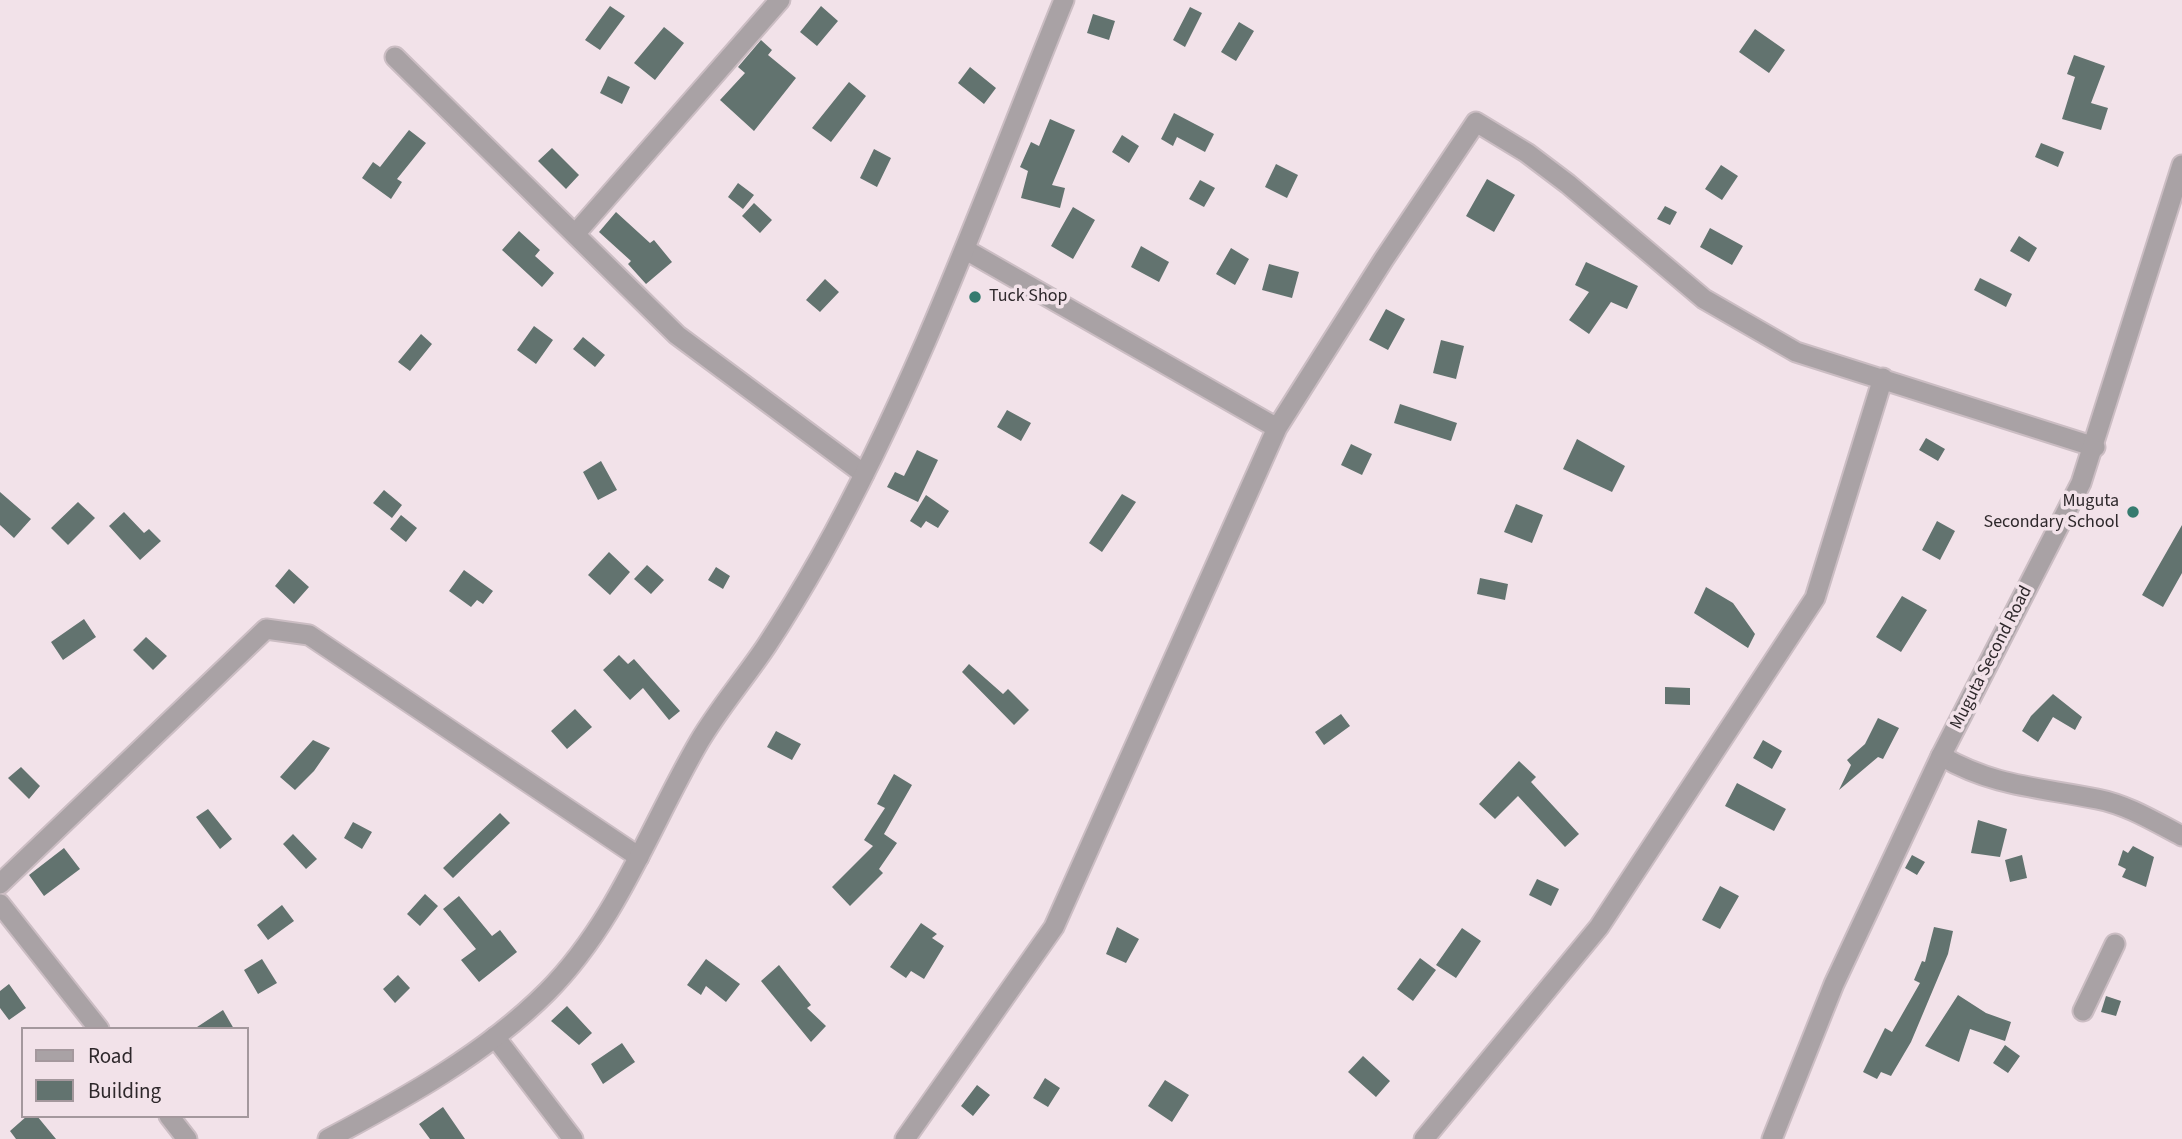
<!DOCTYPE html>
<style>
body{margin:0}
#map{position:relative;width:2182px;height:1139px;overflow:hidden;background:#f2e2e9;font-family:"Source Sans 3",sans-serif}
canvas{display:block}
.legend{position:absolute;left:21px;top:1027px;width:228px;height:91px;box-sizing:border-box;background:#f2e2e9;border:2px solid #a4989d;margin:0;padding:9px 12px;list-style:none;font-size:21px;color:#2e282b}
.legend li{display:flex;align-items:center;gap:14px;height:35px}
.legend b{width:35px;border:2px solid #a4989d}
</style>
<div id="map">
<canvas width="2182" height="1139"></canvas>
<ul class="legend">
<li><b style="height:9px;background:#a9a2a5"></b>Road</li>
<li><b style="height:19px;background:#62736f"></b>Building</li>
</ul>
</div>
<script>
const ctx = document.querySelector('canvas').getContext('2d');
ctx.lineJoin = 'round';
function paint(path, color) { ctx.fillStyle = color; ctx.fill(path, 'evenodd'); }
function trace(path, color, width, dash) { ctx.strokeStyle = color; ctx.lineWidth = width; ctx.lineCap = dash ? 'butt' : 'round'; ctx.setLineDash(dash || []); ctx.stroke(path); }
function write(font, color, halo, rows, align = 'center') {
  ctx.font = font + ' "Source Sans 3",sans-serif'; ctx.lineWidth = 7; ctx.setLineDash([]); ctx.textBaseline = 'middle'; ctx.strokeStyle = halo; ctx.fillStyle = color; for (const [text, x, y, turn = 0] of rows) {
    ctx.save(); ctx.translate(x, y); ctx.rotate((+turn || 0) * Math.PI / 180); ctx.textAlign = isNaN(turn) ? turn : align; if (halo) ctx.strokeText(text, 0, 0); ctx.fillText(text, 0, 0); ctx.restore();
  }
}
const building = new Path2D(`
 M610,6L625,16L600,50L585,40Z
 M821,6L838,21L817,46L800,32Z
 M1190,7L1202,13L1185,47L1173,40Z
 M1093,14L1115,21L1109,40L1087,33Z
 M1239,22L1254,31L1236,61L1221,52Z
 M664,27L684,43L655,80L634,63Z
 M1755,29L1785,50L1769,73L1739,52Z
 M761,40L772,50L768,55L796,78L754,131L720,100L745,73L738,67Z
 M2074,55L2105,66L2091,103L2108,108L2101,130L2062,119L2075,77L2067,74Z
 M970,67L996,88L984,104L958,83Z
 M608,76L630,87L622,104L600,93Z
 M849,82L866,96L831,142L812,128Z
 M1174,113L1214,134L1205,152L1177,137L1173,146L1161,139Z
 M1050,119L1075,130L1052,185L1065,188L1060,208L1021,198L1028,171L1020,167L1031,142L1039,146Z
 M409,130L426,143L397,179L402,182L391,199L362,178L373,162L380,167Z
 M1122,135L1139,146L1129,163L1112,152Z
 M2041,143L2064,152L2058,167L2035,157Z
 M552,148L579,175L566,189L538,161Z
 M874,149L891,158L877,187L860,178Z
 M1276,164L1298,175L1287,198L1265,187Z
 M1721,165L1738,176L1722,200L1705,189Z
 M1487,179L1515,195L1494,232L1466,216Z
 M1200,180L1215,188L1204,207L1189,199Z
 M738,183L754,195L743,209L728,197Z
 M754,203L772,220L760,233L742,216Z
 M1665,206L1677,212L1670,225L1657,219Z
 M1073,207L1095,220L1073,259L1051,246Z
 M616,212L650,243L654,240L672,262L646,284L628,264L631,261L599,232Z
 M1710,228L1743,246L1732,265L1700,247Z
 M519,231L540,250L535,256L554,273L542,287L502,250Z
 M2019,236L2037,248L2029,262L2010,251Z
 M1141,246L1169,262L1159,282L1131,267Z
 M1231,248L1249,259L1235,285L1216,274Z
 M1586,262L1638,286L1627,309L1611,302L1589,334L1569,320L1589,292L1575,285Z
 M1269,264L1299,272L1292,298L1262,290Z
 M1980,278L2012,294L2006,307L1974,290Z
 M825,279L839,292L820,312L806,300Z
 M1386,309L1405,319L1388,350L1369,340Z
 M534,326L553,340L536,364L517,350Z
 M421,334L432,344L410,371L398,362Z
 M583,337L605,355L595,367L573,349Z
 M1441,340L1464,346L1456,379L1433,373Z
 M1400,404L1457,423L1451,441L1394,423Z
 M1007,410L1031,423L1021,441L997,427Z
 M1926,438L1945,449L1938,461L1919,450Z
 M1577,439L1625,466L1612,492L1563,469Z
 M1351,444L1372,454L1362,475L1341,465Z
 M917,450L938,460L918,502L887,487L895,472L904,476Z
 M601,461L617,490L598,500L583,472Z
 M384,490L402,505L392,518L373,503Z
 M0,492L31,519L14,538L0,525Z
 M1122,494L1136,502L1102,552L1089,543Z
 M926,495L949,511L938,528L926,521L921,528L910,521Z
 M78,502L95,518L68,545L51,528Z
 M1516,504L1543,515L1532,543L1504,532Z
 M124,512L144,533L149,529L161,541L140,560L109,526Z
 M401,515L417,528L406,542L390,529Z
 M1937,521L1955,531L1940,560L1922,550Z
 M2182,525V573L2163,607L2142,595Z
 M609,552L630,572L610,595L588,575Z
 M647,565L664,580L651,594L634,579Z
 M716,567L730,576L723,589L708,580Z
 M289,569L309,587L294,604L275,586Z
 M464,570L493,591L483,604L477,600L471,607L449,591Z
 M1480,578L1508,584L1505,600L1477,594Z
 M1706,587L1733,603L1755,634L1748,648L1694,613Z
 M1902,596L1927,610L1901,652L1876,637Z
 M84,619L96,637L63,660L51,642Z
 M146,637L167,656L153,670L133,650Z
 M619,655L628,664L634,659L680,711L669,720L643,688L630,700L603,670Z
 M969,664L1003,694L1008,689L1029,710L1014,725L962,672Z
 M1665,687L1690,688V705L1665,704Z
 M2053,694L2082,717L2075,730L2053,717L2038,742L2022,731L2031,716Z
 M575,709L592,727L567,749L551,731Z
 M1341,714L1350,726L1324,745L1315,732Z
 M1878,718L1899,728L1883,759L1878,757L1839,790L1851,765L1847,760L1865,744Z
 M776,731L801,744L792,760L767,747Z
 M313,740L330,748L314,771L295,790L280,777Z
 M1763,740L1782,751L1772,769L1753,758Z
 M1519,761L1536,777L1531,782L1579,834L1565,847L1518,796L1495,819L1479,804Z
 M21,767L40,786L29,799L8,778Z
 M894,774L912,785L884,834L897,843L879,869L883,873L850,906L832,887L873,846L864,840L885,808L877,804Z
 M1737,783L1786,809L1774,831L1725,806Z
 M208,809L232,839L220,849L196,817Z
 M500,813L510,823L453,878L443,868Z
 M1978,820L2007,829L2000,857L1971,853Z
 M353,822L372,832L362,849L344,838Z
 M293,834L317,859L306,869L283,844Z
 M2133,846L2154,857L2146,887L2122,877L2126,869L2118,865L2123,850L2128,853Z
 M64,848L80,869L44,896L29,875Z
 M1912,855L1925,862L1917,875L1905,868Z
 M2022,855L2027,878L2010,882L2005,860Z
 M1537,879L1559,889L1551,906L1529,895Z
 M1720,886L1739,896L1720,929L1702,920Z
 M425,894L438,906L420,926L407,914Z
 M459,896L492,936L500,930L517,952L479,982L461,960L476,949L443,909Z
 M282,905L294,921L268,940L257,925Z
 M921,923L937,934L932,938L944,946L924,979L911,971L906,978L890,967Z
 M1117,927L1139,939L1126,963L1106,954Z
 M1934,927L1953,931L1948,954L1911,1042L1891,1076L1881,1072L1877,1079L1863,1072L1885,1028L1892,1032L1920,983L1914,980L1922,961L1925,962Z
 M1462,928L1481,941L1456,978L1436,965Z
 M1420,958L1436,970L1413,1001L1397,989Z
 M262,959L277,983L258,994L244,970Z
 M706,959L740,984L726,1002L706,986L701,995L687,985Z
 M779,965L811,1005L807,1008L826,1026L811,1042L761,981Z
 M398,975L410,988L395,1003L383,989Z
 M9,984L26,1008L9,1020L0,1008V991Z
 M1958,995L1986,1013L2011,1022L2005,1041L1970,1029L1959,1062L1925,1046Z
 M2106,996L2121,1001L2116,1016L2101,1012Z
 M567,1006L592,1033L579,1045L551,1021Z
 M223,1010L234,1029H194Z
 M622,1043L635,1062L603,1084L591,1064Z
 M2005,1045L2020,1056L2008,1073L1993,1063Z
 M1363,1056L1390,1081L1376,1097L1348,1072Z
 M1045,1078L1060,1088L1048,1107L1033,1098Z
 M1165,1080L1189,1095L1172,1122L1148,1106Z
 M977,1085L990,1095L973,1116L961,1106Z
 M443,1107L465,1139H430L419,1124Z
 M27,1116H37L56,1139H16L10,1131Z`);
const minor = new Path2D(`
 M395,57L677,335L864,474
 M576,233L780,0
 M966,250L1277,428
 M1941,756C1995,787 2038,787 2097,799C2128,805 2155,822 2182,836
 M0,884L266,629L309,635L639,857
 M0,904L99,1029
 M2083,1011L2115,944
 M495,1037L573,1139
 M169,1116L187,1139
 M905,1139L1054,927L1277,428L1384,259L1476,122L1527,153L1568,184L1704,299L1796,352L2095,447
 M1424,1139L1599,927L1815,598L1883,378`);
const tertiary = new Path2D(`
 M328,1139C405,1098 485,1054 547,992C617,922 650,826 699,742C719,708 745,678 767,645C786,616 804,586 821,556C920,379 988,187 1064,0
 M1772,1139L1834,984L1941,756L2081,483L2182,165`);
const markers = [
 [975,297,7,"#367b6f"],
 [2133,512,7,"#367b6f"]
];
const poiNames = [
 ["Tuck Shop",989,297],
 ["Muguta",2119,502,"right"],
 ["Secondary School",2119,523,"right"]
];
const streetNames = [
 ["Muguta Second Road",1992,658,-63]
];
paint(building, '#62736f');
trace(minor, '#cbbdc3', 23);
trace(tertiary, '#cbbdc3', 23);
trace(minor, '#a9a2a5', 19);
trace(tertiary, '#a9a2a5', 19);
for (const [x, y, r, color] of markers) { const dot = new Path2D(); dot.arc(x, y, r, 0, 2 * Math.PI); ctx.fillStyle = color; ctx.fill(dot); trace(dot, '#f2e2e9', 2.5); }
write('18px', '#2e282b', '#f2e2e9', poiNames, 'left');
write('18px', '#2e282b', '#f2e2e9', streetNames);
</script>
